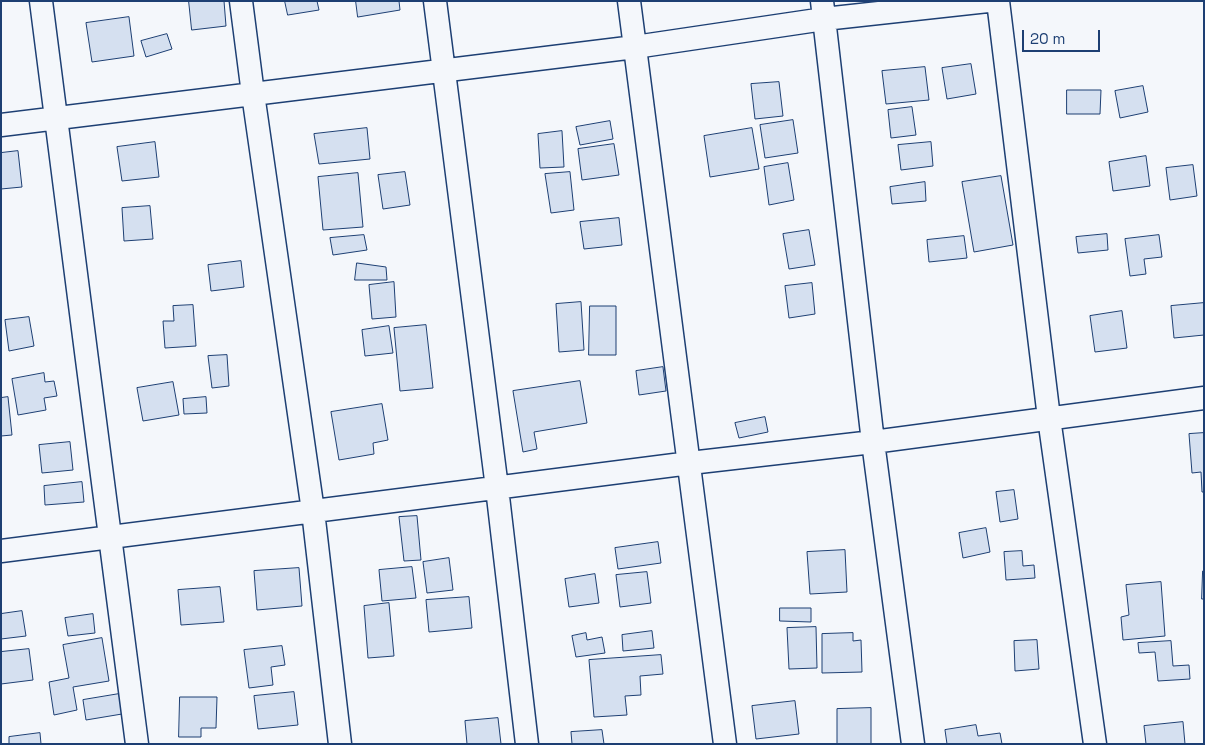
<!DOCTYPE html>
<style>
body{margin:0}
#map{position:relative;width:1205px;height:745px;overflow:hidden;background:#f4f7fb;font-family:"Space Grotesk",sans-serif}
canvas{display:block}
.frame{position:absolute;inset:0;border:2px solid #1d3f73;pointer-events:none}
.scale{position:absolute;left:1022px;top:30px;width:78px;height:22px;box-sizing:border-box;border:2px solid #1d3f73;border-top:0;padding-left:6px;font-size:15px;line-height:18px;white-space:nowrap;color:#1d3f73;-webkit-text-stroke:4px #f4f7fb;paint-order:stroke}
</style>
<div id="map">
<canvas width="1205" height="745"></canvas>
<div class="frame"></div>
<div class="scale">20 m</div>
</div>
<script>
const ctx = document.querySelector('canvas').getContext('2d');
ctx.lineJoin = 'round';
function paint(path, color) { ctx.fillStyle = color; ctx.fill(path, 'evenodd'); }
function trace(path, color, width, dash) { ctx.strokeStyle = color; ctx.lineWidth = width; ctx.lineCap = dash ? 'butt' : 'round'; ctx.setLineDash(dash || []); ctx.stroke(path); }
const building = new Path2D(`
 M189,1H224L226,26L192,30Z
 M285,1H317L319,10L288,15Z
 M356,1H399L400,10L358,17Z
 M129,17L134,56L92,62L86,23Z
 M167,34L172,49L146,57L141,41Z
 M971,64L976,94L947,99L942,68Z
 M925,67L929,100L886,104L882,71Z
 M779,82L783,116L755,119L751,84Z
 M1143,86L1148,112L1120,118L1115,91Z
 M1067,90H1101L1100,114H1067Z
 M912,107L916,135L891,138L888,110Z
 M793,120L798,153L765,158L760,125Z
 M610,121L613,139L580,145L576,127Z
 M367,128L370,159L319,164L314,134Z
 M752,128L759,169L710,177L704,136Z
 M562,131L564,167L540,168L538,134Z
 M155,142L159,177L122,181L117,147Z
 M931,142L933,166L901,170L898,145Z
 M614,144L619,175L582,180L578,149Z
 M18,151L22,187L1,189V153Z
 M1146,156L1150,186L1113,191L1109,162Z
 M788,163L794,200L769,205L764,167Z
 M1193,165L1197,196L1170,200L1166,168Z
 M405,172L410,205L383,209L378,175Z
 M570,172L574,210L551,213L545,174Z
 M358,173L363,227L323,230L318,177Z
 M1001,176L1013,245L974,252L962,182Z
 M925,182L926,201L892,204L890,187Z
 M150,206L153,239L124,241L122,208Z
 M619,218L622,245L584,249L580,222Z
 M809,230L815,265L789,269L783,234Z
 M1107,234L1108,250L1078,253L1076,237Z
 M364,235L367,250L333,255L330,238Z
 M1159,235L1162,257L1144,259L1146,274L1130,276L1125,239Z
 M964,236L967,258L929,262L927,240Z
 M241,261L244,287L211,291L208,265Z
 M357,263L386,267L387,280H355Z
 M394,282L396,317L372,319L369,285Z
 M812,283L815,314L789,318L785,286Z
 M581,302L584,350L559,352L556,304Z
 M1204,303V335L1174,338L1171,306Z
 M193,305L196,346L165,348L163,321H174L173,306Z
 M590,306H616V355H589Z
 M1122,311L1127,348L1095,352L1090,316Z
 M29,317L34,346L9,351L5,320Z
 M426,325L433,388L400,391L394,328Z
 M389,326L393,353L365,356L362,330Z
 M227,355L229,386L212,388L208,356Z
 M663,367L666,391L639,395L636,371Z
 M44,373L45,382L54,381L57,396L44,398L46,410L18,415L12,379Z
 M580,381L587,423L534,432L537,449L523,452L513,391Z
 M173,382L179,415L143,421L137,388Z
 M8,397L12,435L1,436V398Z
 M206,397L207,413L184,414L183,399Z
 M382,404L388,440L373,443L374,454L339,460L331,412Z
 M765,417L768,432L739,438L735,423Z
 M1204,433V492H1202L1201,472L1192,473L1189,434Z
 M70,442L73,470L42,473L39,445Z
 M82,482L84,502L45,505L44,486Z
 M1014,490L1018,519L1000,522L996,492Z
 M417,516L421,560L404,561L399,517Z
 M986,528L990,552L963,558L959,533Z
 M658,542L661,563L618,569L615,548Z
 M845,550L847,592L810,594L807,552Z
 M1022,551L1023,566L1034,565L1035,578L1006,580L1004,552Z
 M449,558L453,590L427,593L423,562Z
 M412,567L416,598L382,601L379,570Z
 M299,568L302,606L257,610L254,571Z
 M1203,571H1204V599H1202Z
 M647,572L651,603L620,607L616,575Z
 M595,574L599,603L569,607L565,579Z
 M1161,582L1165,636L1123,640L1121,617L1129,615L1126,585Z
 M220,587L224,622L181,625L178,590Z
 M469,597L472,628L429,632L426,600Z
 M389,603L394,656L368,658L364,606Z
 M780,608H811V622L780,621Z
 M22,611L26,636L1,639V614Z
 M93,614L95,633L68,636L65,618Z
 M816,627L817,668L789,669L787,628Z
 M652,631L654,648L623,651L622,635Z
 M586,633L587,640L602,637L605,653L576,657L572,636Z
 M853,633V641L861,640L862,672L822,673V634Z
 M102,638L109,681L73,687L77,710L54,715L49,682L69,678L63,645Z
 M1037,640L1039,669L1015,671L1014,641Z
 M1171,641L1173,666L1189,665L1190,679L1158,681L1155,652L1139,653L1138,643Z
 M282,646L285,665L271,667L273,685L249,688L244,650Z
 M29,649L33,680L1,684V652Z
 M661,655L663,674L640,676L641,695L625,696L627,715L594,717L589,660Z
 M294,692L298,725L258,729L254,696Z
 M119,694L122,714L86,720L83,700Z
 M180,697H217L216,728H201V737H179Z
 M795,701L799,734L756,739L752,706Z
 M871,708V744H837V709Z
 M498,718L501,744H467L465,721Z
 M1183,722L1185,744H1146L1144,726Z
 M976,725L978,736L1000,733L1002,744H947L945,730Z
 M602,730L604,744H572L571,732Z
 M40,733L41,744H9V737Z`);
const street = new Path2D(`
 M41,1C74,249 103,496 137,744
 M241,1L253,94L313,511L340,744
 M435,1L497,488L527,744
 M629,1L725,744
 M822,1L873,442L913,744
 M998,1L1049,418L1095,744
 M1,125L635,47L824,19L988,1
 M1,551L690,463L873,442L1204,398`);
paint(building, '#d5e0f0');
trace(building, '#1d3f73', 1);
trace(street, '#1d3f73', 25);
trace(street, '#f4f7fb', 22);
</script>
